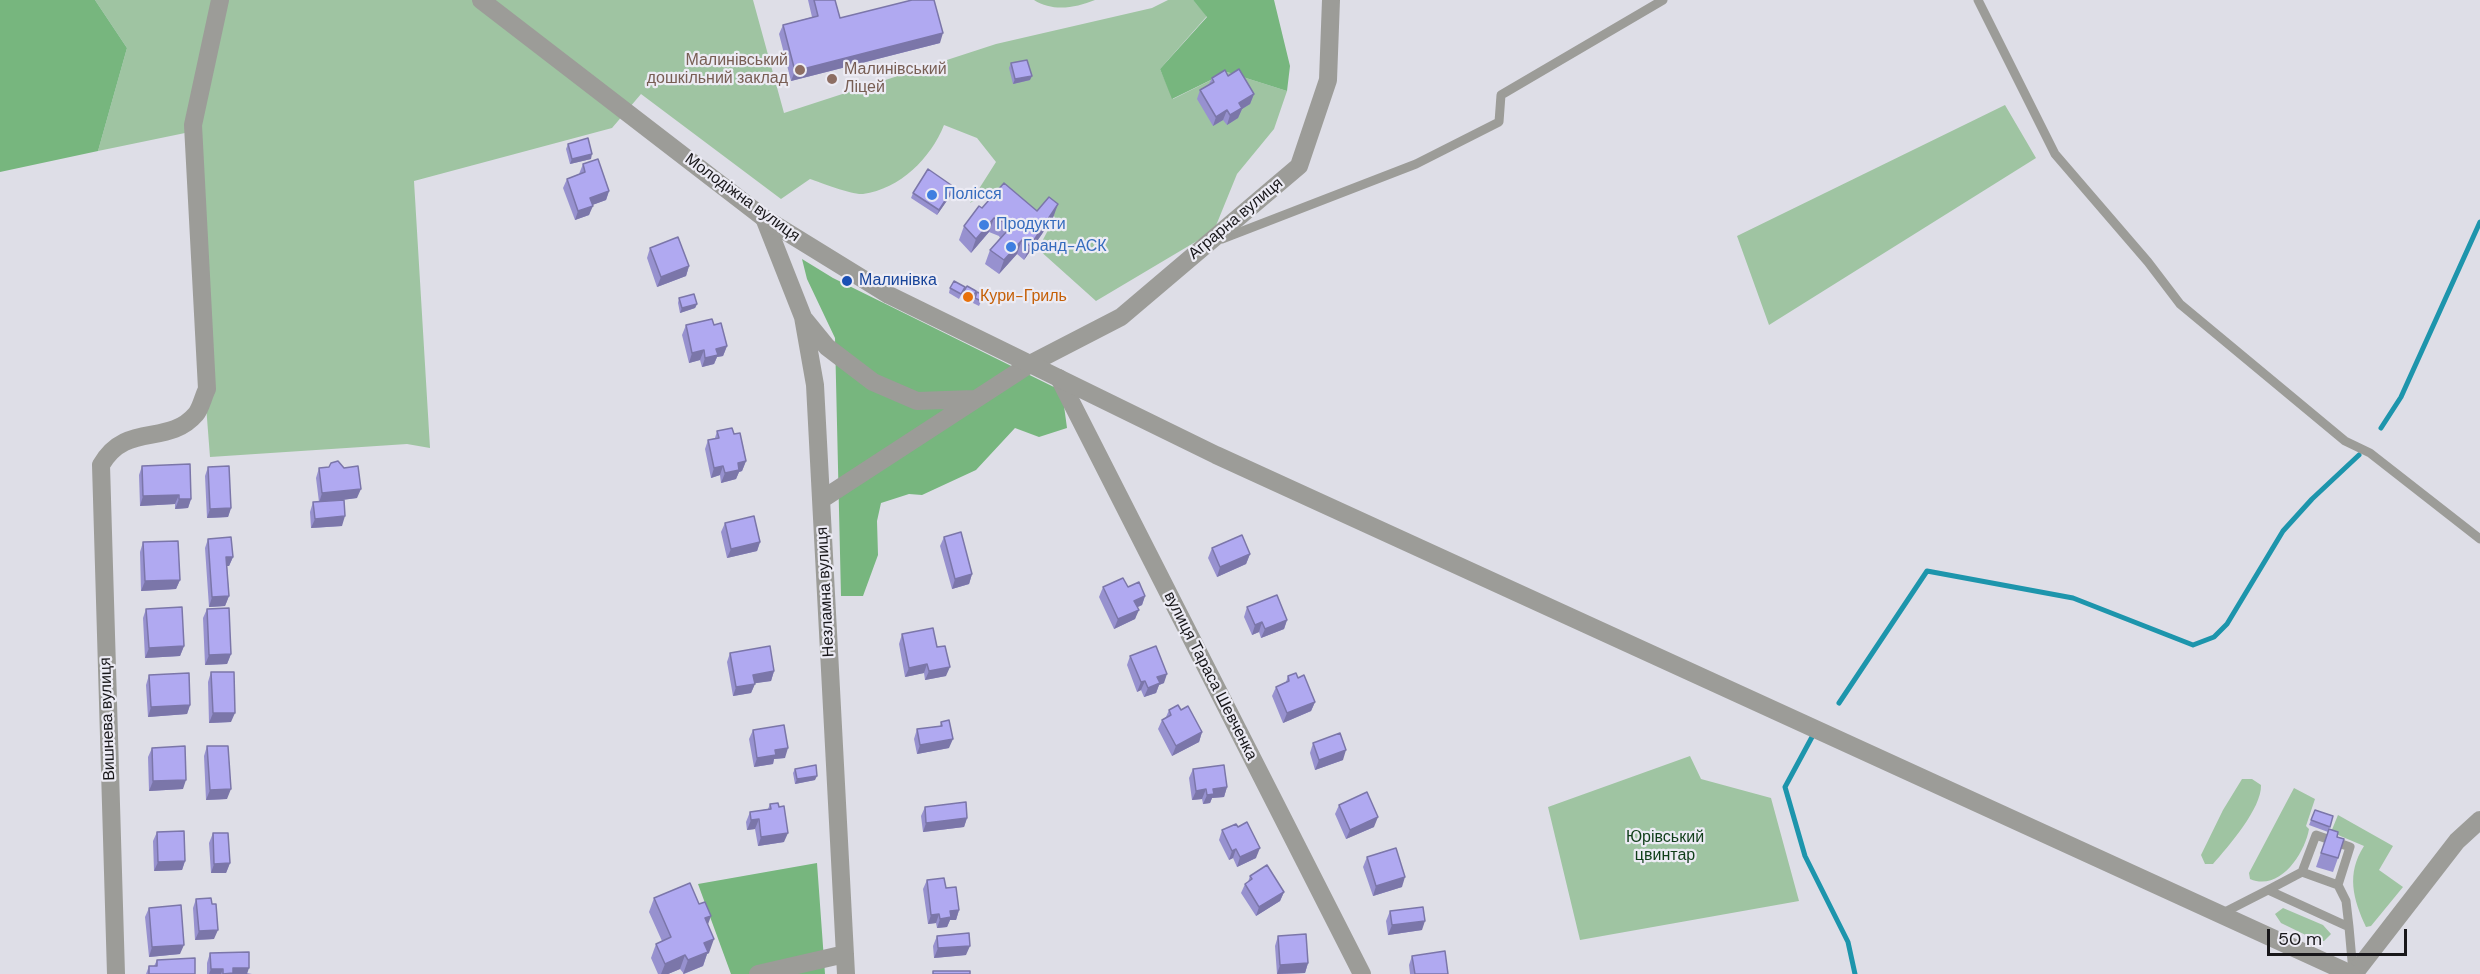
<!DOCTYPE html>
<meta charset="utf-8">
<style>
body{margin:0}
#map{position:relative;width:2480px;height:974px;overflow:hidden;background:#dedee7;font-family:"DM Sans",sans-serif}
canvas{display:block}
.scale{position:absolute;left:2267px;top:929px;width:140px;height:27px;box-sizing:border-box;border:3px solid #18171a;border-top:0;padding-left:8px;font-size:18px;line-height:21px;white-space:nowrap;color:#18171a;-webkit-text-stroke:4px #ecebf4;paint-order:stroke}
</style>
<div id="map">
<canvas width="2480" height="974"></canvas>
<div class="scale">50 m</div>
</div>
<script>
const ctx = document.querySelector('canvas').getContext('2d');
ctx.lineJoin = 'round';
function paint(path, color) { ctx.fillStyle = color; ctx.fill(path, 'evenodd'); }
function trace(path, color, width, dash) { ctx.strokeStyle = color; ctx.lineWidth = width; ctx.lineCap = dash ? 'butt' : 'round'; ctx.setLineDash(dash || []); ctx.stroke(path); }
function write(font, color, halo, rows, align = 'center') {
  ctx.font = font + ' "DM Sans",sans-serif'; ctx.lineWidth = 4.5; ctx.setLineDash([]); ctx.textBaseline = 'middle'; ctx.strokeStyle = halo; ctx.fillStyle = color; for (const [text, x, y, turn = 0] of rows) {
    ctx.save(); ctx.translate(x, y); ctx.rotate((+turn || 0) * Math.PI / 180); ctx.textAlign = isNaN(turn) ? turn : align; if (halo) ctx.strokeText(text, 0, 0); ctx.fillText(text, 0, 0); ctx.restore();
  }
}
const green = new Path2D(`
 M95,0H753L784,113L996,44L1152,8L1168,0H1193L1207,16L1160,69L1173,99L1227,72L1287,91L1274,129L1237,174L1215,228L1202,238L1096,301L1038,249L1055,217L1042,209L1033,223L993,189L970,203L996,162L977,138L944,125C931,158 900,189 863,194C852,195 822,183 810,179L781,199L641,94L612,128L414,181L430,448L407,444L210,457L185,133L98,151L127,48Z
 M1034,0H1095C1075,8 1053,12 1034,0Z
 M2005,105L2036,158L1769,325L1737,236Z
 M1690,756L1701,779L1771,798L1799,901L1580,940L1548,807Z
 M2242,779H2252L2261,785C2262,808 2228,847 2213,864H2205L2201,855L2223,810Z
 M2294,788L2315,799L2306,826L2309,829C2305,853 2280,892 2250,879L2249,873Z
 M2338,815L2393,846L2379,870L2403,887L2371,926L2366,927C2353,899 2346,874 2364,846L2331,832Z
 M2283,908L2323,925L2331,934L2324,941H2318L2281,923L2275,914Z`);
const forest = new Path2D(`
 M0,0H95L127,48L98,151L0,172Z
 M1193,0H1274L1290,66L1287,91L1227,72L1172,99L1160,69L1207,17Z
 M802,259L833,278L1062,391L1067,428L1039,437L1015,428L976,470L922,495L909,494L881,503L877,521L878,555L863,596H841L835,338L807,279Z
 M817,863L825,974H731L698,884Z`);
const stream = new Path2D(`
 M2381,428L2401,397L2480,222
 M1839,703L1927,571L2073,598L2193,645L2214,637L2227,624L2283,531L2312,499L2359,455
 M1812,737L1785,787L1805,856L1848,942L1855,974`);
const service = new Path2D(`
 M1978,0L2055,154L2148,262L2180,304L2345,441L2370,453L2480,539
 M1222,239L1416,164L1499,122L1501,95L1663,0
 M2302,872L2316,835L2350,847L2338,885
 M2268,890L2302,872L2338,885L2346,901L2349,927
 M2221,914L2268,890L2349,927L2353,972`);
const minor = new Path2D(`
 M764,218L803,317L815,385L846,974
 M805,320L827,347L873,382L917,401L974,399
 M1059,378L1362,974
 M821,500L1030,364L1121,317L1299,166L1328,80L1331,0
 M116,974L101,465C126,421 168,447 196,414C201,408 203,397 207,389L193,125L220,0
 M758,974L845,954
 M2354,974L2457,841L2480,820`);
const tertiary = new Path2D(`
 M481,0L764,218L889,295L1216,455L2351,974`);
const wall = new Path2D(`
 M808,0H835L840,18L940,43L791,81L779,34L783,25L812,17Z
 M1011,63L1030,80L1013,84L1009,68Z
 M1228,76L1254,94L1250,104L1242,109L1238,118L1227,125L1223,120L1213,126L1197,99L1200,90L1209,84L1212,78Z
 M568,144L591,159L570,164L566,149Z
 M583,164L609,191L606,200L592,205L589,215L575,220L563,188L567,179L579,174Z
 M953,192L937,215L911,198L913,193Z
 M982,208L1037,211L1053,218L1024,260L1017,254L999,274L985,264L990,250L1000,238L999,236L989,232L971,253L959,240L964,226Z
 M650,248L689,266L686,276L657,287L647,258Z
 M965,287L959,299L949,293L950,288Z
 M976,291L971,302L962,298L963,293Z
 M977,292L984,295L979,306L973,303Z
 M679,298L697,304L695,308L680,313L678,303Z
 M686,325H714L727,346L723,356L717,357L714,364L702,367L700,360L689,363L682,335Z
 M717,431L734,434L746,461L742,471L739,472L736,479L721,483L720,475L711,478L705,449L708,440L715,438Z
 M142,466L191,499L188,508L175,509V504L140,506L139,475Z
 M208,467L231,508L228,517L207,518L205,476Z
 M319,468L357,498L341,500L342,526L311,528L310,512L313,502H319L316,478Z
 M725,523L760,542L757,551L727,558L721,532Z
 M944,537L972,574L969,584L952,589L940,546Z
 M208,539L233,557L229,566H227L229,596L225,606L209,607L205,548Z
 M143,542L180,580L176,589L141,591L140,552Z
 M1212,548L1250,554L1246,564L1217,577L1208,558Z
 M1103,587H1128L1145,596L1142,605L1138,607L1135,619L1114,629L1099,597Z
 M1247,607L1287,620L1284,629L1261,638L1259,632L1252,635L1244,617Z
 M146,609L184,646L180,656L145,658L143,618Z
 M207,609L231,654L227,664L205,665L203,618Z
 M902,634L937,647L946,676L925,680L924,673L905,677L899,644Z
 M730,653L774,671L771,681L755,683L751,693L733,696L727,662Z
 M1130,656L1164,683L1159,685L1156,693L1144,697L1141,690L1137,692L1127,665Z
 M211,672L231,722L209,723L208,682Z
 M149,675L190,705L187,714L148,717L146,685Z
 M1288,676L1298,678L1315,702L1311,711L1283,723L1272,696L1276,687L1286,682Z
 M1169,710H1181L1202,732L1199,742L1172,756L1158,729L1162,720L1166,717Z
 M941,722L949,748L917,754L914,739L917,729L940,726Z
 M753,730L785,758L774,759L773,764L754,767L749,739Z
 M1313,743L1343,760L1315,770L1310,753Z
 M207,746L227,799L206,800L204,756Z
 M152,748L183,789L149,791L148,757Z
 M795,769L815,780L795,784L793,773Z
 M1193,769L1227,787L1224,797L1212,798L1210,803L1203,804L1202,799L1192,800L1189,778Z
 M770,804L784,842L758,846L755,829L747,830L746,822L750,812L768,809Z
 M1339,805L1374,827L1346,839L1335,814Z
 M925,807L967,818L964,827L923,832L921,816Z
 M2315,810L2333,816L2328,832L2309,825Z
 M2329,829L2337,837L2338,858L2333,872L2316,867Z
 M1222,830L1256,858L1237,867L1233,858L1229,860L1219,840Z
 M157,832L185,861L182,870L154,871L153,841Z
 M213,833L230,863L226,873H211L209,843Z
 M1367,857L1402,887L1373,896L1363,867Z
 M1250,876L1284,892L1280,901L1256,916L1241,893L1245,884L1248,882Z
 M927,880L946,888L959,910L956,920H950L947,927L937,928L936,923L928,924L923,889Z
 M654,898L708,924L709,953L707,954L703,966L684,974L680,969L668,974H658L651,958L656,944L662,941L649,912Z
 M196,899L214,939L195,940L193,908Z
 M149,908L180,954L149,957L145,917Z
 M1390,911L1422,930L1388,935L1386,921Z
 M937,936L966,955L934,958L933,946Z
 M1278,936L1308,963L1305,973L1277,974L1275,946Z
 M210,953L247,973L252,974H207V963Z
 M1412,956L1448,974H1410L1409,965Z
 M157,960L195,974H146L149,966H154Z`);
const shadedWall = new Path2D(`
 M943,33L940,43L791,81L795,71Z
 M1032,76L1030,80L1013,84L1015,79Z
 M1254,94L1250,104L1242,109L1238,118L1227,125L1230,115L1239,103Z
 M1227,110L1223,120L1213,126L1216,117Z
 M592,154L591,159L570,164L572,159Z
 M954,187L953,192L937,215L939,210Z
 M609,191L606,200L587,207L590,198Z
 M1058,204L1053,218L1024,260L1030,246Z
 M593,206L589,215L575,220L578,211Z
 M994,218L989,232L971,253L976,239Z
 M1022,240L1017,254L999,274L1004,260Z
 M689,266L686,276L657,287L661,277Z
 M697,304L695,308L680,313L682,308Z
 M727,346L723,356L717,357L714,364L702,367L705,358L716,349Z
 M704,350L700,360L689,363L692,353Z
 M746,461L742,471L739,472L736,479L721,483L725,473L738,463Z
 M723,466L720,475L711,478L714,468Z
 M361,489L357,498L319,503L322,493Z
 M179,495L175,504L140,506L143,496Z
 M179,499H191L188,508L175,509Z
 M231,508L228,517L207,518L210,509Z
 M345,516L342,526L311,528L315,519Z
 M760,542L757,551L727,558L731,549Z
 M1250,554L1246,564L1217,577L1220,567Z
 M226,557H233L229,566H223Z
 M972,574L969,584L952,589L955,579Z
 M180,580L176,589L141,591L145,581Z
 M229,596L225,606L209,607L212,597Z
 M1145,596L1142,605L1131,610L1134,601Z
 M1139,610L1135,619L1114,629L1118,619Z
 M1287,620L1284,629L1261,638L1265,629Z
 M1262,622L1259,632L1252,635L1255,625Z
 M184,646L180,656L145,658L149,648Z
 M231,654L227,664L205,665L209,655Z
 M927,664L924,673L905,677L909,668Z
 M950,667L946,676L925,680L929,671Z
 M774,671L771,681L750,684L753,675Z
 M1167,674L1164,683L1159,685L1156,693L1144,697L1148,688L1157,677Z
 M1145,681L1141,690L1137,692L1141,682Z
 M755,684L751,693L733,696L736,687Z
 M1315,702L1311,711L1283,723L1287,713Z
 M190,705L187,714L148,717L151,707Z
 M213,713H235L231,722L209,723Z
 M1202,732L1199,742L1172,756L1176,746Z
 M953,739L949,748L917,754L920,745Z
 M788,748L785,758L774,759L773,764L754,767L757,758L775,750Z
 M1346,750L1343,760L1315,770L1319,760Z
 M817,776L815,780L795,784L797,779Z
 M186,780L183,789L149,791L153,781Z
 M1227,787L1224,797L1212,798L1210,803L1203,804L1207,795L1213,789Z
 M231,789L227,799L206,800L210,790Z
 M1206,789L1202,799L1192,800L1196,791Z
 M1378,817L1374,827L1346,839L1350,830Z
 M967,818L964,827L923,832L926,823Z
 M759,819L755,829L747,830L751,820Z
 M788,833L784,842L758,846L761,837Z
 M1260,848L1256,858L1237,867L1240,857Z
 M1236,849L1233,858L1229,860L1232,851Z
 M185,861L182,870L154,871L158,862Z
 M230,863L226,873H211L214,864Z
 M1405,877L1402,887L1373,896L1376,886Z
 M1284,892L1280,901L1256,916L1259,907Z
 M959,910L956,920H950L947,927L937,928L940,919L950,911Z
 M939,914L936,923L928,924L931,915Z
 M711,916L706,930L705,918Z
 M1425,921L1422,930L1388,935L1392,925Z
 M218,930L214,939L195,940L199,931Z
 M714,939L709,953L707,954L703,966L683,974L688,960L704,943Z
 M184,945L180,954L149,957L152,947Z
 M970,946L966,955L934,958L938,948Z
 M685,955L680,969L668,974H661L665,964Z
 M1308,963L1305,973L1277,974L1280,965Z
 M233,968H249L247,974H223Z
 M211,969H223L221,974H209Z`);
const building = new Path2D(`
 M814,0H835L840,18L912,0H934L943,33L795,71L783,25L818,16Z
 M1027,60L1032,76L1015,79L1011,63Z
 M1239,69L1254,94L1239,103L1242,108L1230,115L1227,110L1216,117L1200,90L1214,82L1212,78L1225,70L1228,76Z
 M588,138L592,154L572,159L568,144Z
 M598,159L609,191L590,198L593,206L578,211L567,179L585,172L583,164Z
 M928,169L954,187L939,210L913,193Z
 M1004,183L1037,211L1049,197L1058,204L1030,246L1022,240L1004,260L990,250L1008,230L1004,222L994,218L976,239L964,226L979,206L982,208Z
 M678,237L689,266L661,277L650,248Z
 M954,281L965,287L961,294L950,288Z
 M967,286L976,291L973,298L963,293Z
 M977,292L984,295L981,301L975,298Z
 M694,294L697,304L682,308L679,298Z
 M712,319L714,325L721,323L727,346L716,349L718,355L705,358L704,350L692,353L686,325Z
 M732,428L734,434L740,433L746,461L738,463L739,470L725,473L723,466L714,468L708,440L719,438L717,431Z
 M338,461L344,468L358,466L361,489L322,493L319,468L329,467L331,463Z
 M190,464L191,499H179V495L143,496L142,466Z
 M229,466L231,508L210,509L208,467Z
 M344,500L345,516L315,519L313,502Z
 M754,516L760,542L731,549L725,523Z
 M961,532L972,574L955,579L944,537Z
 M1242,535L1250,554L1220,567L1212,548Z
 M231,537L233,557H226L229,596L212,597L208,539Z
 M178,541L180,580L145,581L143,542Z
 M1123,578L1128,587L1139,582L1145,596L1134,601L1139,610L1118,619L1103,587Z
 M1277,595L1287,620L1265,629L1262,622L1255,625L1247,607Z
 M182,607L184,646L149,648L146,609Z
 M229,608L231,654L209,655L207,609Z
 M933,628L937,647L945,646L950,667L929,671L927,664L909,668L902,634Z
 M770,646L774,671L753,675L755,684L736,687L730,653Z
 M1156,646L1167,674L1157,677L1160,683L1148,688L1145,681L1141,682L1130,656Z
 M211,672H234L235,713H213Z
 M189,673L190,705L151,707L149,675Z
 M1296,673L1298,678L1304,675L1315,702L1287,713L1276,687L1289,681L1288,676Z
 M1178,705L1181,710L1188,706L1202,732L1176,746L1162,720L1171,715L1169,710Z
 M949,720L953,739L920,745L917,729L942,726L941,722Z
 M784,725L788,748L775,750L776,755L757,758L753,730Z
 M1340,733L1346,750L1319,760L1313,743Z
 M185,746L186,780L153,781L152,748Z
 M207,746H228L231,789L210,790Z
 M816,765L817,776L797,779L795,769Z
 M1224,765L1227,787L1213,789L1214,794L1207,795L1206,789L1196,791L1193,769Z
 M1367,792L1378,817L1350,830L1339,805Z
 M966,802L967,818L926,823L925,807Z
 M778,803L779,807L784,806L788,833L761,837L759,819L751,820L750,812L771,809L770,804Z
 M2315,810L2333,816L2330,827L2311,820Z
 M1247,822L1260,848L1240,857L1236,849L1232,851L1222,830L1236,824L1238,827Z
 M2329,829L2338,832L2337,837L2344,839L2338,858L2321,853Z
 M184,831L185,861L158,862L157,832Z
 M213,833H228L230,863L214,864Z
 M1396,848L1405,877L1376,886L1367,857Z
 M1267,865L1284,892L1259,907L1245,884L1252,879L1250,876Z
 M944,878L946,888L956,887L959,910L950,911L951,917L940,919L939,914L931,915L927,880Z
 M690,883L699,904L705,902L711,916L705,918L714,939L704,943L708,952L688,960L685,955L665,964L656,944L671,937L654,898Z
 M211,898L212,904H216L218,930L199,931L196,899Z
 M181,905L184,945L152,947L149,908Z
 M1423,907L1425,921L1392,925L1390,911Z
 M969,933L970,946L938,948L937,936Z
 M1306,934L1308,963L1280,965L1278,936Z
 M1445,951L1448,974H1415L1412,956Z
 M249,952V968H233V973L223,974V969H211L210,953Z
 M195,958V974H149V966H157V960Z
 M933,971H970V974H933Z`);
const markers = [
 [800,70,6,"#8d6e63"],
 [832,79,6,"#8d6e63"],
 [932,195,6,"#3f7fe0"],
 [984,225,6,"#3f7fe0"],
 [1011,247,6,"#3f7fe0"],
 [847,281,6,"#1a4fb4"],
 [968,297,6,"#e8710a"]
];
const educationNames = [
 ["Малинівський",788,61],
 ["дошкільний заклад",788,79],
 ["Малинівський",844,70,"left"],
 ["Ліцей",844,88,"left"]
];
const shopNames = [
 ["Полісся",944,195],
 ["Продукти",996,225],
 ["Гранд-АСК",1023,247]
];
const streetNames = [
 ["Молодіжна вулиця",742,198,36],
 ["Аграрна вулиця",1236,219,-40],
 ["Незламна вулиця",826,592,-93],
 ["вулиця Тараса Шевченка",1210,676,63],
 ["Вишнева вулиця",108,719,-92]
];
const transitNames = [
 ["Малинівка",859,281]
];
const foodNames = [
 ["Кури-Гриль",980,297]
];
const parkNames = [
 ["Юрівський",1665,838],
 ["цвинтар",1665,856]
];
paint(green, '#9fc4a2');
paint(forest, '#77b67e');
trace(stream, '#1d95ac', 5);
trace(service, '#9c9c98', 9);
trace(minor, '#9c9c98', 18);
trace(tertiary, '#9c9c98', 18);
paint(wall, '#9791cf');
paint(shadedWall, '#7b76a9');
paint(building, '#b0a9f1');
trace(building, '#7b76a9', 1.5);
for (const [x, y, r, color] of markers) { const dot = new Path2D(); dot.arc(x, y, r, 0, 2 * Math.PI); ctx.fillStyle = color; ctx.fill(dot); trace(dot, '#ecebf4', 2); }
write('16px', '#785e54', '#ecebf4', educationNames, 'right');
write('16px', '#366cbe', '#ecebf4', shopNames, 'left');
write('16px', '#18171a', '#ecebf4', streetNames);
write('16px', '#164399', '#ecebf4', transitNames, 'left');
write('16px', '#c56008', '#ecebf4', foodNames, 'left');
write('16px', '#103e19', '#ecebf4', parkNames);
</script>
